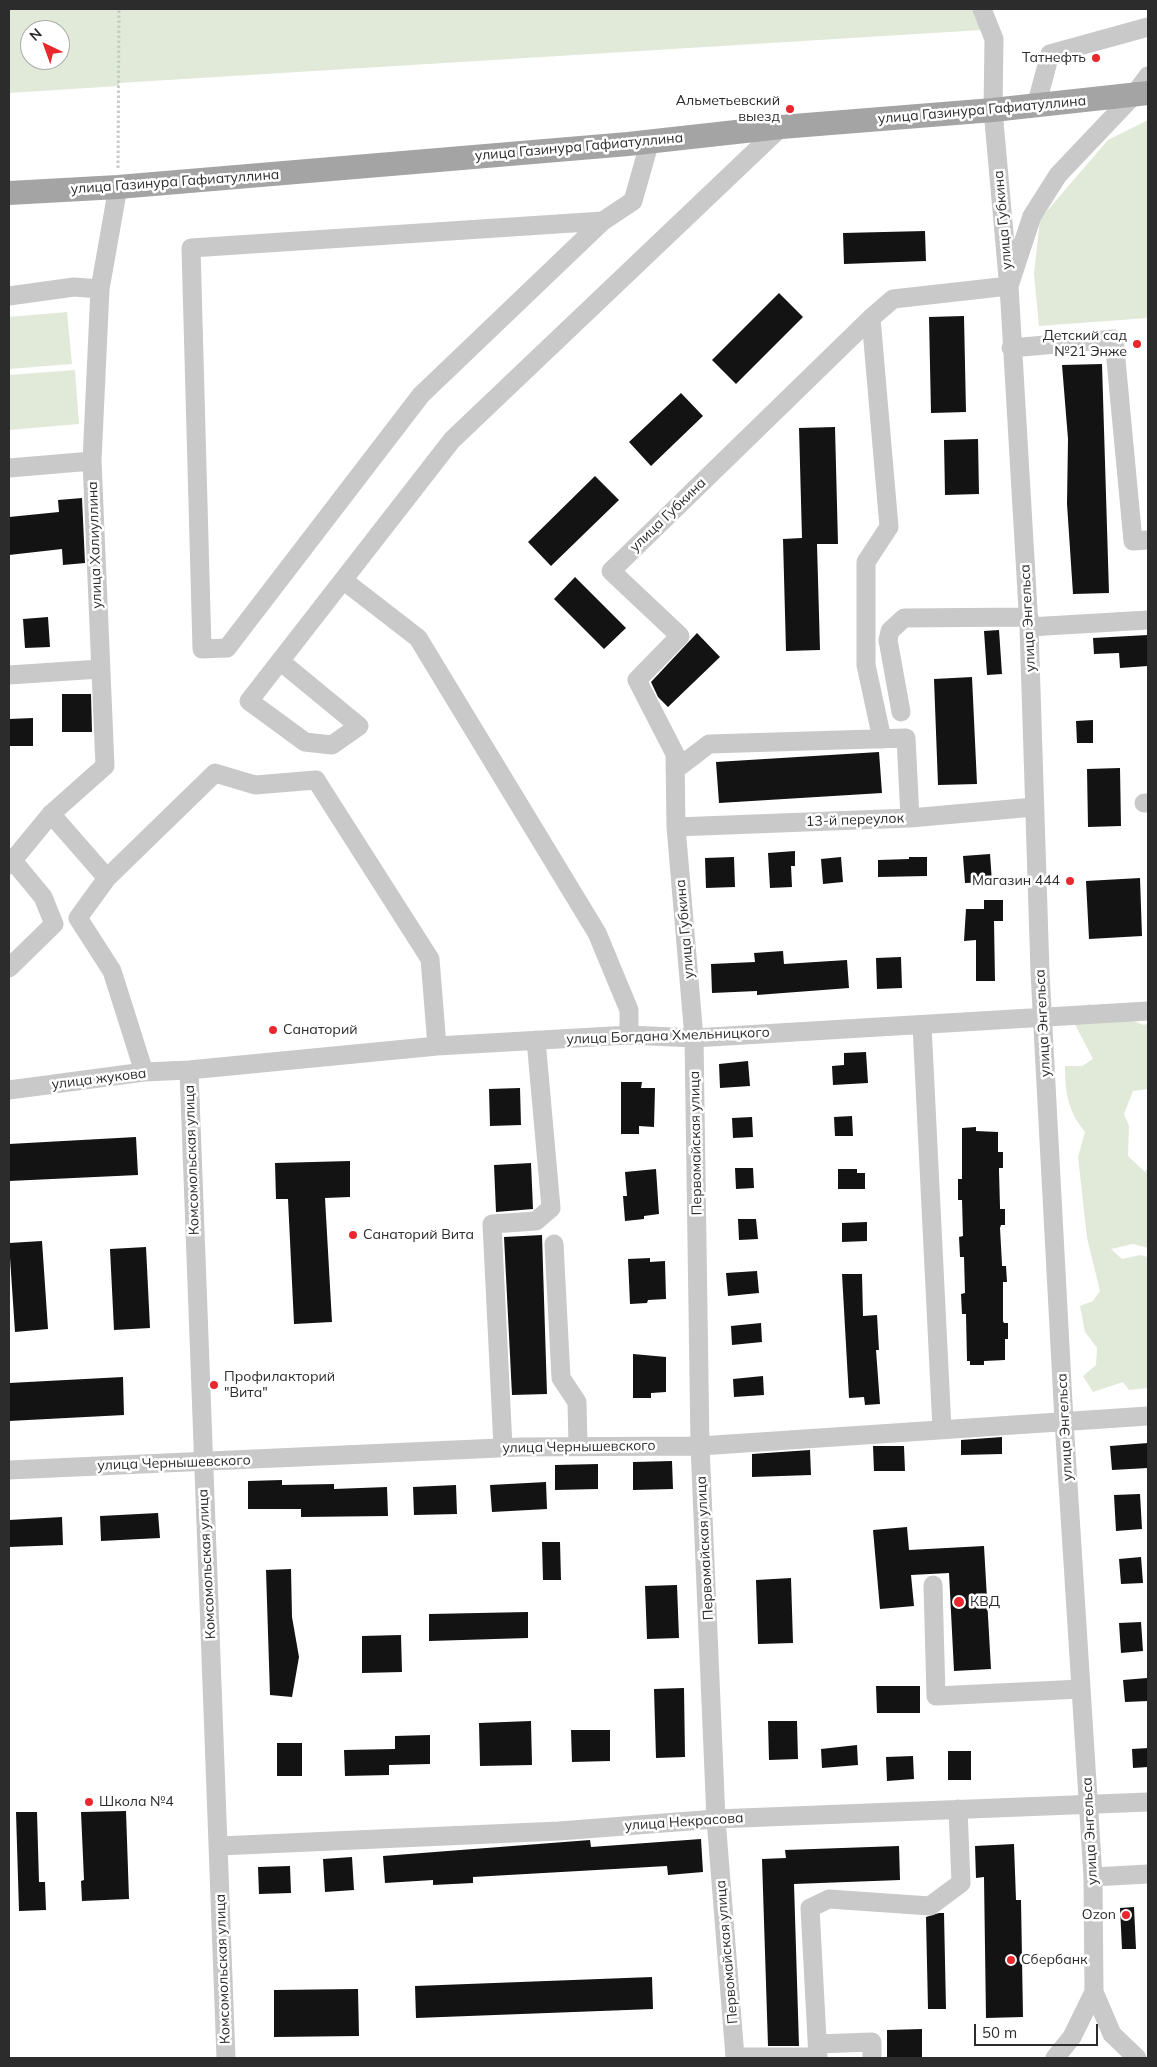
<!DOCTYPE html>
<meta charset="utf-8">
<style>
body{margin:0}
#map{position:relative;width:1157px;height:2067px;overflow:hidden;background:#fff;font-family:Mulish,sans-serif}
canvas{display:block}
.frame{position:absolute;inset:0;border:10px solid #2c2c2c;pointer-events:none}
.north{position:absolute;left:20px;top:20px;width:50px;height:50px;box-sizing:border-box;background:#fff;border:1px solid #ababab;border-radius:50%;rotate:318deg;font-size:14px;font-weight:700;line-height:20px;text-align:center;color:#2c2c2c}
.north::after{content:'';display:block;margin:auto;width:18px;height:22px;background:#e8282c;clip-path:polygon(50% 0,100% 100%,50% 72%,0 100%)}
.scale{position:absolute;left:974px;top:2024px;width:124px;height:22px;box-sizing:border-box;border:2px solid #2c2c2c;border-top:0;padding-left:6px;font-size:15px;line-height:18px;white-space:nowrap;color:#2c2c2c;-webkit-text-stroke:4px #fff;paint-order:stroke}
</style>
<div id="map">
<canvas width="1157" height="2067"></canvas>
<div class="frame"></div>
<div class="north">N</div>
<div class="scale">50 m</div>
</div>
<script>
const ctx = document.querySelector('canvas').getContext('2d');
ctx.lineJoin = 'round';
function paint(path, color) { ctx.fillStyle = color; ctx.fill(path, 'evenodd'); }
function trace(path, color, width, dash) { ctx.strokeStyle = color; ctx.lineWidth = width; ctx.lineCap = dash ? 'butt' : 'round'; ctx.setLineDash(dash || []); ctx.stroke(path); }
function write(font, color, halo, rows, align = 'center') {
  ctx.font = font + ' Mulish,sans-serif'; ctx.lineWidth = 5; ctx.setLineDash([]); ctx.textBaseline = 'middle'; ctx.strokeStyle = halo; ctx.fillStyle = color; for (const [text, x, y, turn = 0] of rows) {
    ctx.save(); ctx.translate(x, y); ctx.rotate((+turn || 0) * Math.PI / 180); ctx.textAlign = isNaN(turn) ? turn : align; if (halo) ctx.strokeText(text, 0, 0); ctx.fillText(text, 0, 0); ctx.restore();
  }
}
const green = new Path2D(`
 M9,9H989L998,29L119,83V86L9,93ZM30,30H60V60H30Z
 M1148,120V318L1039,326L1034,274L1040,219L1108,140Z
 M67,312L72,364L9,369V317Z
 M75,370L79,424L9,430V375Z
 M1089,1004L1144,1025L1148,1023V1089L1133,1091L1124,1114L1129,1126L1128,1156L1145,1172L1148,1167V1248L1133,1244L1111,1249L1122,1259L1140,1255L1148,1257V1388L1129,1390L1123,1382L1093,1392L1083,1376L1096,1365L1097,1348L1085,1332L1080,1306L1093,1301L1100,1291L1087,1238L1078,1157L1085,1132C1068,1111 1065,1093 1065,1066H1082L1093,1059L1071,1017Z`);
const building = new Path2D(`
 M925,231L926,261L844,264L843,233Z
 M779,293L803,317L736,384L712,360Z
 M964,316L966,412L931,413L929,317Z
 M1102,364L1109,593L1073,594L1067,504L1068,439L1062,365Z
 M681,393L703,416L651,466L629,442Z
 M835,427L838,544H817L820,650L786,651L783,539L802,538L799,428Z
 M978,439L979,494L945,495L944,440Z
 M595,476L619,500L551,566L528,542Z
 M82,498L85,563L63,565L62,549L9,555V517L59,512L58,500Z
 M575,577L626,628L604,649L554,599Z
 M48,617L50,647L25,648L23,619Z
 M999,630L1002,674L987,675L984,631Z
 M697,633L720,657L668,707L658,697L651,682Z
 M1148,635V666L1120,668L1119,653L1094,654L1093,638Z
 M972,677L977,784L938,785L934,679Z
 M62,694H91L92,732H62Z
 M33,718V746H9V719Z
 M1093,720V743H1077L1076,721Z
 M879,752L882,793L719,803L716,762Z
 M1120,768L1121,826L1088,827L1087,769Z
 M795,851V866H791L792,887L770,888L768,853Z
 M990,854L992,882L965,883L963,856Z
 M734,857L735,887L706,888L705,858Z
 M841,857L843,882L823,884L821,859Z
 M909,857H927V876L878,877V860L909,859Z
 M1140,878L1142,936L1089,939L1086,881Z
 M984,900H1003V921H994L995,981H976V940L964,941L966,909H984Z
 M783,951L784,964L847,960L849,988L757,995V991L712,993L711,964L755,962L754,953Z
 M901,957L902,988L877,989L876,958Z
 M866,1052L868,1083L833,1085L832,1066L844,1065V1053Z
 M748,1061L750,1086L720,1088L719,1064Z
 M621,1082H642L641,1088H655L654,1127L639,1126V1134H621Z
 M520,1088L521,1125L490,1126L489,1089Z
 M852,1116L853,1136H835L834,1117Z
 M752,1117L753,1137L733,1138L732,1118Z
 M976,1127V1131L998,1132V1152H1003V1168H999V1171L1000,1207V1209H1005V1225H1001L1000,1228L1002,1264V1266H1006L1007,1282H1003V1321L1004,1323H1008V1339H1005V1360L984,1361V1365H970V1361H967L966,1314H962L961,1294L965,1293L964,1257H960L959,1237L963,1236L962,1200H958V1179H962V1128Z
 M136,1137L138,1175L9,1181V1144Z
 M350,1161V1197L325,1198L332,1322L294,1324L288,1199H276L275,1163Z
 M531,1163L533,1209L496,1212L494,1165Z
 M735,1168H753L754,1188L736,1189Z
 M656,1169L659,1214L644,1216V1219L625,1221L623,1196H627L625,1172Z
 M838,1169H857V1173H865V1189H838Z
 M738,1219H756L758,1239L739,1240Z
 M867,1222V1241L842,1242V1223Z
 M542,1235L547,1394L512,1395L504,1237Z
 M42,1241L48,1329L15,1332L9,1243Z
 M146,1247L150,1328L114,1330L110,1249Z
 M650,1258V1262L665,1261L666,1299L648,1300L647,1303L630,1304L628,1259Z
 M757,1271L759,1293L728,1296L726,1273Z
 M842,1274H862L863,1316L877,1315L879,1350H876L880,1404L865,1405L864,1397L849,1398Z
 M761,1323L762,1342L732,1345L731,1326Z
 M633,1354L666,1357V1392L651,1393V1398H633Z
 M763,1376L764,1395L734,1397L733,1379Z
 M123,1377L124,1415L9,1421V1383Z
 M1002,1437V1454L961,1455V1440Z
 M1148,1443V1468L1112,1470L1110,1446Z
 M873,1446H904L905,1471H874Z
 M810,1450L811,1475L752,1477V1454Z
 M672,1461L673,1489L633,1490V1462Z
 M598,1464V1489L555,1490V1465Z
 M282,1480V1485L334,1484V1489L387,1487L388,1516L301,1517V1509H248V1481Z
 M546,1482L547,1509L492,1512L490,1485Z
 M456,1485L457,1514L414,1515L413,1487Z
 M1140,1494L1142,1529L1116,1531L1114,1495Z
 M158,1513L160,1538L101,1541L100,1516Z
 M62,1517L63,1545L9,1547V1520Z
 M907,1527L909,1550L984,1546L991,1669L954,1671L949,1573L911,1575L914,1606L880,1609L873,1530Z
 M542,1542H560L561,1580H543Z
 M1141,1557L1143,1583L1121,1584L1119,1559Z
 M291,1569L292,1617L299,1657L292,1697L270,1695L266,1570Z
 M791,1578L793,1643L758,1644L756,1580Z
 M677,1585L679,1638L647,1639L645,1586Z
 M528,1612V1638L429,1641V1614Z
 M1141,1622L1143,1651L1121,1653L1119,1623Z
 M401,1635L402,1672L362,1673V1636Z
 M1147,1678L1148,1701L1125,1702L1123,1680Z
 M876,1686H920V1713H877Z
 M684,1688L685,1757L656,1758L654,1689Z
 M531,1721L532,1765L480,1766L479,1723Z
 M768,1721H797L798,1759L769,1760Z
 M571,1730H610V1761L572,1762Z
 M430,1735V1764L389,1765V1775L345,1776L344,1750L395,1749V1736Z
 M277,1743H302V1776H277Z
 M857,1745L858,1765L822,1768L821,1749Z
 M1148,1748V1767L1133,1768L1132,1749Z
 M948,1751H971V1780H948Z
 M913,1756L914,1779L887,1781L886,1757Z
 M126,1811L129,1899L82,1901L81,1881L84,1880L81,1812Z
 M16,1812H37L39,1882H45L46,1910L19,1911Z
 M701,1839L703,1872L668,1875L667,1866L473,1877V1883L433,1885V1880L385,1883L383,1856L590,1840L591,1847Z
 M1014,1844L1016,1900H1021L1023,2017L986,2018L984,1877L976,1878L975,1846Z
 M899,1846L900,1880L794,1884L799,2046H768L762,1859L786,1858L785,1850Z
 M352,1857L354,1890L325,1892L323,1859Z
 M290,1866L291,1893L259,1894L258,1867Z
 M1134,1907L1136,1949H1122L1120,1908Z
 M939,1913H944L946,2009H928L926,1917Z
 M652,1977L653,2009L416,2018L415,1986Z
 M358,1989L359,2036L274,2037V1990Z
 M922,2029V2058H887V2030Z`);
const path = new Path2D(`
 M118,168L119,9`);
const minor = new Path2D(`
 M982,9L994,39L993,110L1008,278
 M1036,106L1050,54L1148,27
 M603,221L191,248L202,649L227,648L421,395L603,221L633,201L650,141
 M9,296L74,287L100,289
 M871,318L889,527L866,562V665L882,739
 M1011,348L1114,339L1133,541L1148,540
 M9,468L92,461
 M343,580L418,638L597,933L629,1010V1035
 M1029,627L1148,620
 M280,661L359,726L332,745L305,742L249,701L452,440L781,127
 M9,675L100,669
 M901,712L888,640L890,631L904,618L1029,617
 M675,770L709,744L906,738L910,818
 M1144,803H1148
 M51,814L107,878L215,773L255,785L316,780L430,959L437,1046
 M676,827L910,818L1034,807
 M9,865L51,814L105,766L92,461L100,289L118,187
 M107,878L78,918L112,971L144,1072
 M9,968L54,924L43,897L14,862
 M922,1025L942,1429
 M189,1070L226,2058
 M9,1090L144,1072L189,1070L437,1046L629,1035L694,1038L1148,1011
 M554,1244L561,1378L577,1402L578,1446
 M503,1447L492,1224L536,1221L551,1208L536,1040
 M9,1470L521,1447L700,1446L1148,1416
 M933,1585L936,1696L1081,1689
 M219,1846L559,1831L716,1819L1148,1802
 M1093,1877L1148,1874
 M817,2044L872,2042V2058
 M818,2057H735L716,1819L700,1446L694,1038L676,827L675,754L637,680L680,636L611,571L871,318L893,299L1009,286
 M818,2058L810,1908L829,1899L930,1906L961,1883L958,1809
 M1055,2058L1072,2037L1094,1992
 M1137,2058L1112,2034L1094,1992L1093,1877L1064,1421L1040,972L1029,627L1009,286L1032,216L1058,175L1134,95L1148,76`);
const major = new Path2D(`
 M9,193L118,187L628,144L781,127L993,110L1148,93`);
const markers = [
 [1096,58,5,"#e8282c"],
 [790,109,5,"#e8282c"],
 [1137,344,5,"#e8282c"],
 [1070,881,5,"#e8282c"],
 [273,1030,5,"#e8282c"],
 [353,1235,5,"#e8282c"],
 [214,1385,5,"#e8282c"],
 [959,1602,6,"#e8282c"],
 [89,1802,5,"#e8282c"],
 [1126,1915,5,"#e8282c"],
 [1011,1960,5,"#e8282c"]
];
const poiNames = [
 ["Татнефть",1086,58,"right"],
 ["Альметьевский",780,101,"right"],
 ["выезд",780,117,"right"],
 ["Детский сад",1127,336,"right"],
 ["№21 Энже",1127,352,"right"],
 ["Магазин 444",1060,881,"right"],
 ["Санаторий",283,1030],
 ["Санаторий Вита",363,1235],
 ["Профилакторий",224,1377],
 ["\"Вита\"",224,1393],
 ["КВД",970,1602],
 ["Школа №4",99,1802],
 ["Ozon",1116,1915,"right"],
 ["Сбербанк",1021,1960]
];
const streetNames = [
 ["улица Газинура Гафиатуллина",982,110,-5],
 ["улица Газинура Гафиатуллина",579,147,-5],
 ["улица Газинура Гафиатуллина",175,182,-4],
 ["улица Губкина",1003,220,-95],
 ["улица Губкина",668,515,-44],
 ["улица Халиуллина",95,545,-92],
 ["улица Энгельса",1028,618,-93],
 ["13-й переулок",855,820,-2],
 ["улица Губкина",685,929,-95],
 ["улица Энгельса",1043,1023,-93],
 ["улица Богдана Хмельницкого",668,1036,-2],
 ["улица жукова",99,1079,-7],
 ["Первомайская улица",696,1143,-91],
 ["Комсомольская улица",192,1160,-92],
 ["улица Энгельса",1065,1427,-93],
 ["улица Чернышевского",579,1447,-1],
 ["улица Чернышевского",174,1463,-2],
 ["Первомайская улица",705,1548,-93],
 ["Комсомольская улица",207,1564,-93],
 ["улица Некрасова",684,1822,-4],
 ["улица Энгельса",1090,1831,-93],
 ["Первомайская улица",727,1952,-95],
 ["Комсомольская улица",223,1969,-92]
];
paint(green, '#e1ead8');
paint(building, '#131313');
trace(path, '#c9c9c9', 3, [2.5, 2.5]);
trace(minor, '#c9c9c9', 19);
trace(major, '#a4a4a4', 24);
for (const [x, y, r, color] of markers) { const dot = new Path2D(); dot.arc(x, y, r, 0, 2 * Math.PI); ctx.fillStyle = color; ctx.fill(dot); trace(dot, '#fff', 2); }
write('14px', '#2c2c2c', '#fff', poiNames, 'left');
write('14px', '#2c2c2c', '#fff', streetNames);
</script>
